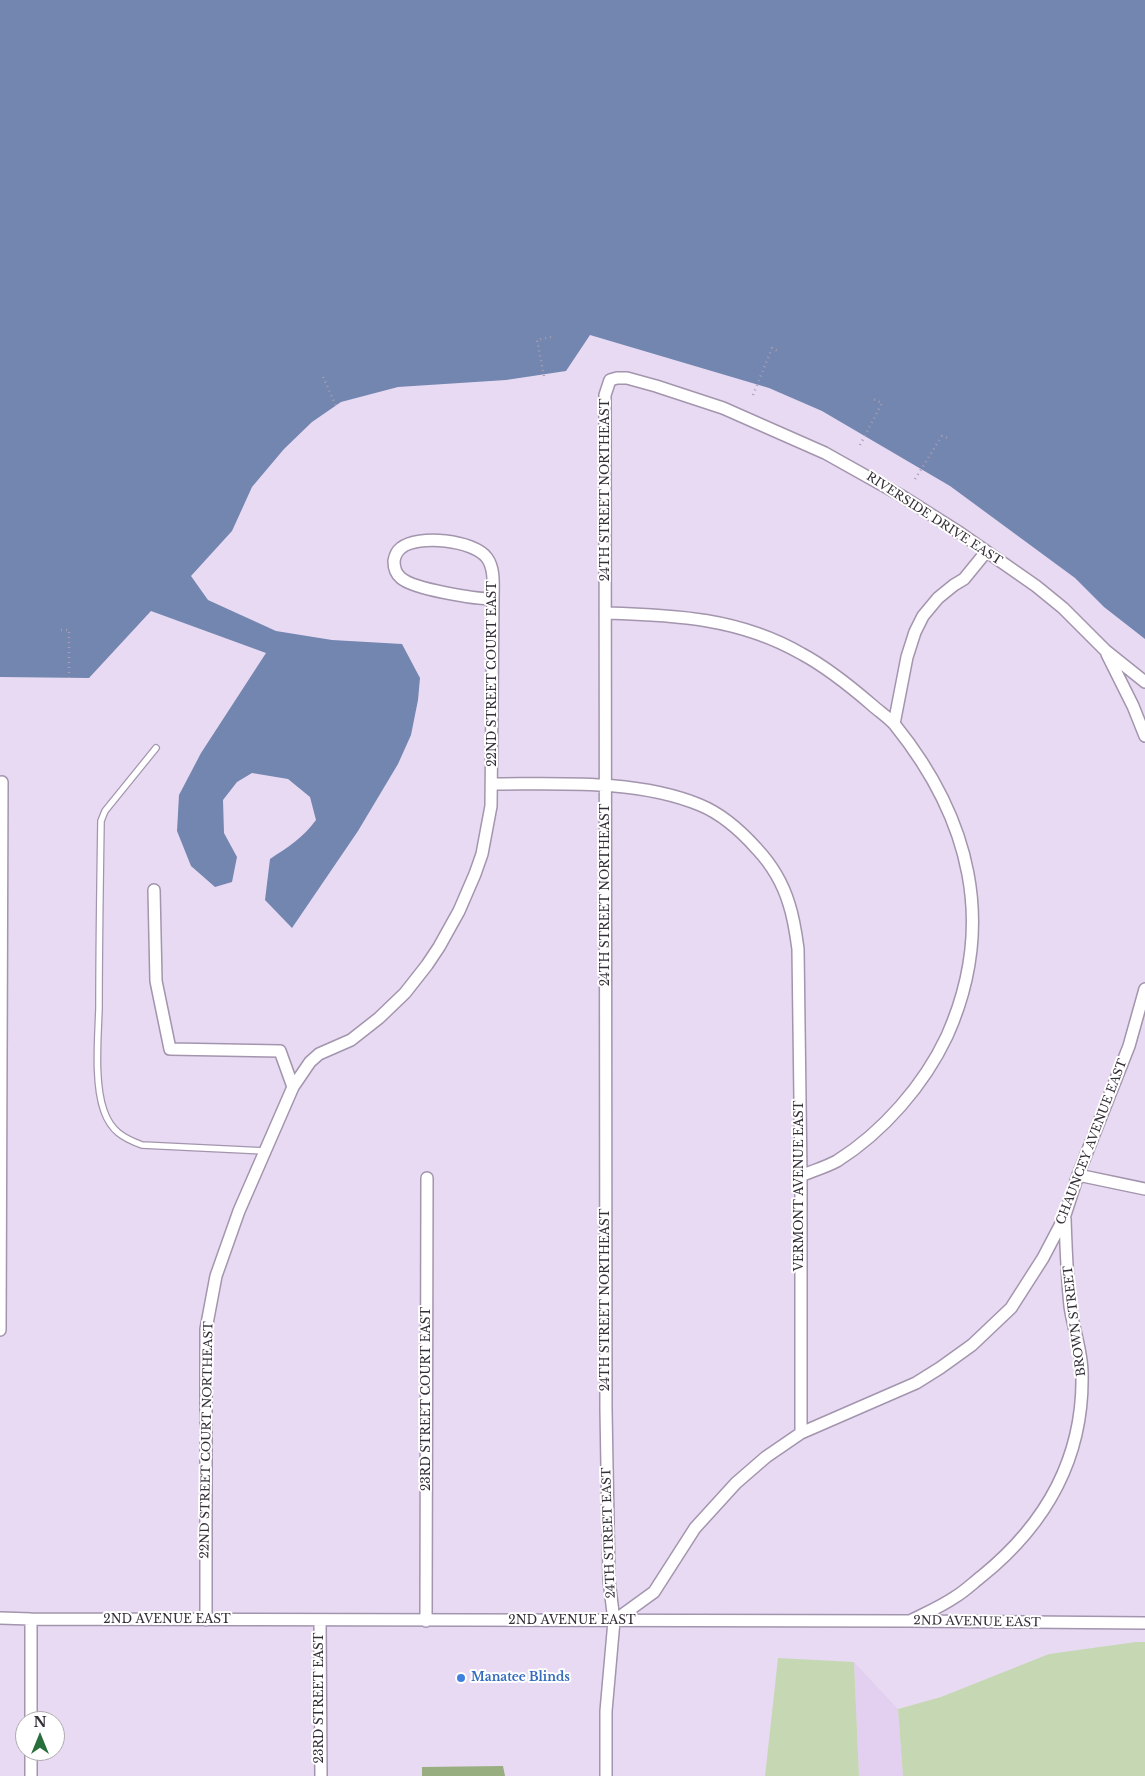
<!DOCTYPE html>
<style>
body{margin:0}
#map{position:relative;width:1145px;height:1776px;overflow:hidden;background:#e9daf3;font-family:"Libre Baskerville",serif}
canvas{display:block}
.north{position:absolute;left:15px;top:1711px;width:50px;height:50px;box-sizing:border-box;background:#fff;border:1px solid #aeabaf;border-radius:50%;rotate:0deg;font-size:14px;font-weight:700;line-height:20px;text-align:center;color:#342e38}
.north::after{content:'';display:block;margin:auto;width:18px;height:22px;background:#296f3c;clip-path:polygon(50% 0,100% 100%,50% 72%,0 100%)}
</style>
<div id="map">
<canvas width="1145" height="1776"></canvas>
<div class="north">N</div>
</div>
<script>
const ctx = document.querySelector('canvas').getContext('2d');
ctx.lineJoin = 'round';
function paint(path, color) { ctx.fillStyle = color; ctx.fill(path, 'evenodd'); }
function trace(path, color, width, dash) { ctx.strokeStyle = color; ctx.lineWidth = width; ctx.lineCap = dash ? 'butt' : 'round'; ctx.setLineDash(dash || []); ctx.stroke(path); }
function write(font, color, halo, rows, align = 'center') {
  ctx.font = font + ' "Libre Baskerville",serif'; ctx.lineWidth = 4; ctx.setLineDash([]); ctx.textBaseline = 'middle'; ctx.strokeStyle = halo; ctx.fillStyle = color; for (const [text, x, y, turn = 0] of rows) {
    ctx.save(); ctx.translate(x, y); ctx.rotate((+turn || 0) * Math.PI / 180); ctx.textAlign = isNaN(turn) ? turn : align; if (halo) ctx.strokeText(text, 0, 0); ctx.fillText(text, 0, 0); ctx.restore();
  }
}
const built = new Path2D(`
 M854,1662L898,1709L903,1776H859Z`);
const green = new Path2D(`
 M1136,1642H1145V1776H903L898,1709L941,1697L1049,1654Z
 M778,1658L854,1662L859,1776H765Z`);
const forest = new Path2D(`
 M503,1766L505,1776H422V1767Z`);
const water = new Path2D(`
 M0,0H1145V639L1104,607L1075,578L950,486L822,411L769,388L590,335L566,371L506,380L398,387L341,402L312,422L284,449L252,487L232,531L191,576L208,600L276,631L332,640L402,644L420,678L418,700L411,735L398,764L358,831L292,928L265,900L270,859C288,847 303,838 316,820L310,797L288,779L252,773L237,782L223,800L224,833L237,857L232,882L215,887L191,866L177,831L179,795L201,753L266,653L151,611L89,678L0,677Z`);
const path = new Path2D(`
 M544,376L537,340L551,337
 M323,377L337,408
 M753,395L772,348L778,351
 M860,445L882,403L873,399
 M915,479L942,436L948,438
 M61,630H69V679`);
const lane = new Path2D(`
 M156,748L105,811L101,821C100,884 99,946 99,1008C98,1039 94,1083 104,1111C111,1131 123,1138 142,1145L265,1151`);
const street = new Path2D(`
 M606,613C675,615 740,618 802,654C828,668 850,686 872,705C880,712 889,718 895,725C970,818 997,924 947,1036C924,1085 883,1132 837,1161C826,1167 812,1171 801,1176
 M1107,654L1133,706L1145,736
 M894,724L907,657L915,632L923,616L938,598L954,585L964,579L986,552
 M492,784C559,784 637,779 700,805C722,814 741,831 757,849C771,864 783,884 789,904C794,919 796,934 798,949L801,1176V1433L766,1457L736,1483L695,1528L654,1592L614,1621
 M154,890L156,981L170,1049L280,1051L293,1087
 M1078,1175L1145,1189
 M0,1330L2,782
 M801,1433L916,1383L940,1368L972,1345L1011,1308L1043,1258L1064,1218L1078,1175L1129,1046L1145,989
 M0,1618L31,1619L910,1621L1145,1623
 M31,1619V1721
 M206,1620V1329L216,1276L239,1211L293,1087L310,1062L319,1054L351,1040L379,1018L405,993L427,965L439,947L459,911L475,874L482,854L491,806L493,599C493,586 495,569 487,558C474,540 418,534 401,548C397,551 395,555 394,561C394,567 396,574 401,578C413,589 475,599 493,599
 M320,1620L321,1776
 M912,1620C926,1613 942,1606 955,1597C965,1591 973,1583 982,1576C1046,1524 1084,1457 1082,1373C1082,1351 1073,1328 1070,1306C1067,1277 1066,1248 1065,1219
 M426,1621L427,1178
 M31,1751V1776
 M606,1776V1711L614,1621L609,1580L606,1410L605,395L610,380L617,378H627L656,386L723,408L825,453L900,495L960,533L1036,586L1063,608L1105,650L1145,682`);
const markers = [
 [461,1678,5,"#3f7fe0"]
];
const streetNames = [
 ["24TH STREET NORTHEAST",606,490,-90],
 ["RIVERSIDE DRIVE EAST",934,519,33],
 ["22ND STREET COURT EAST",493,674,-90],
 ["24TH STREET NORTHEAST",606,895,-90],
 ["CHAUNCEY AVENUE EAST",1092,1142,-69],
 ["VERMONT AVENUE EAST",800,1186,-90],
 ["24TH STREET NORTHEAST",606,1300,-90],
 ["BROWN STREET",1075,1321,-97],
 ["23RD STREET COURT EAST",427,1399,-90],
 ["22ND STREET COURT NORTHEAST",207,1440,-89],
 ["24TH STREET EAST",609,1533,-92],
 ["2ND AVENUE EAST",167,1620],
 ["2ND AVENUE EAST",572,1621],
 ["2ND AVENUE EAST",977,1622,1],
 ["23RD STREET EAST",320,1698,-90]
];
const shopNames = [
 ["Manatee Blinds",471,1678]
];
paint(built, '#e3d0f0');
paint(green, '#c6d8b3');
paint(forest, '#98ae80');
paint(water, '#7286b0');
trace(lane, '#a395ad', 8);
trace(street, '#a395ad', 14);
trace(path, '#a99db1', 2.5, [1, 4]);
trace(lane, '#fff', 5.5);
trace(street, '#fff', 11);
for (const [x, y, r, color] of markers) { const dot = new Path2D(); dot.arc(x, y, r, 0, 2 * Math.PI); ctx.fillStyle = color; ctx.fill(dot); trace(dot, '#fff', 2); }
write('12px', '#342e38', '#fff', streetNames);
write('bold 12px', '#366cbe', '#fff', shopNames, 'left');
</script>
